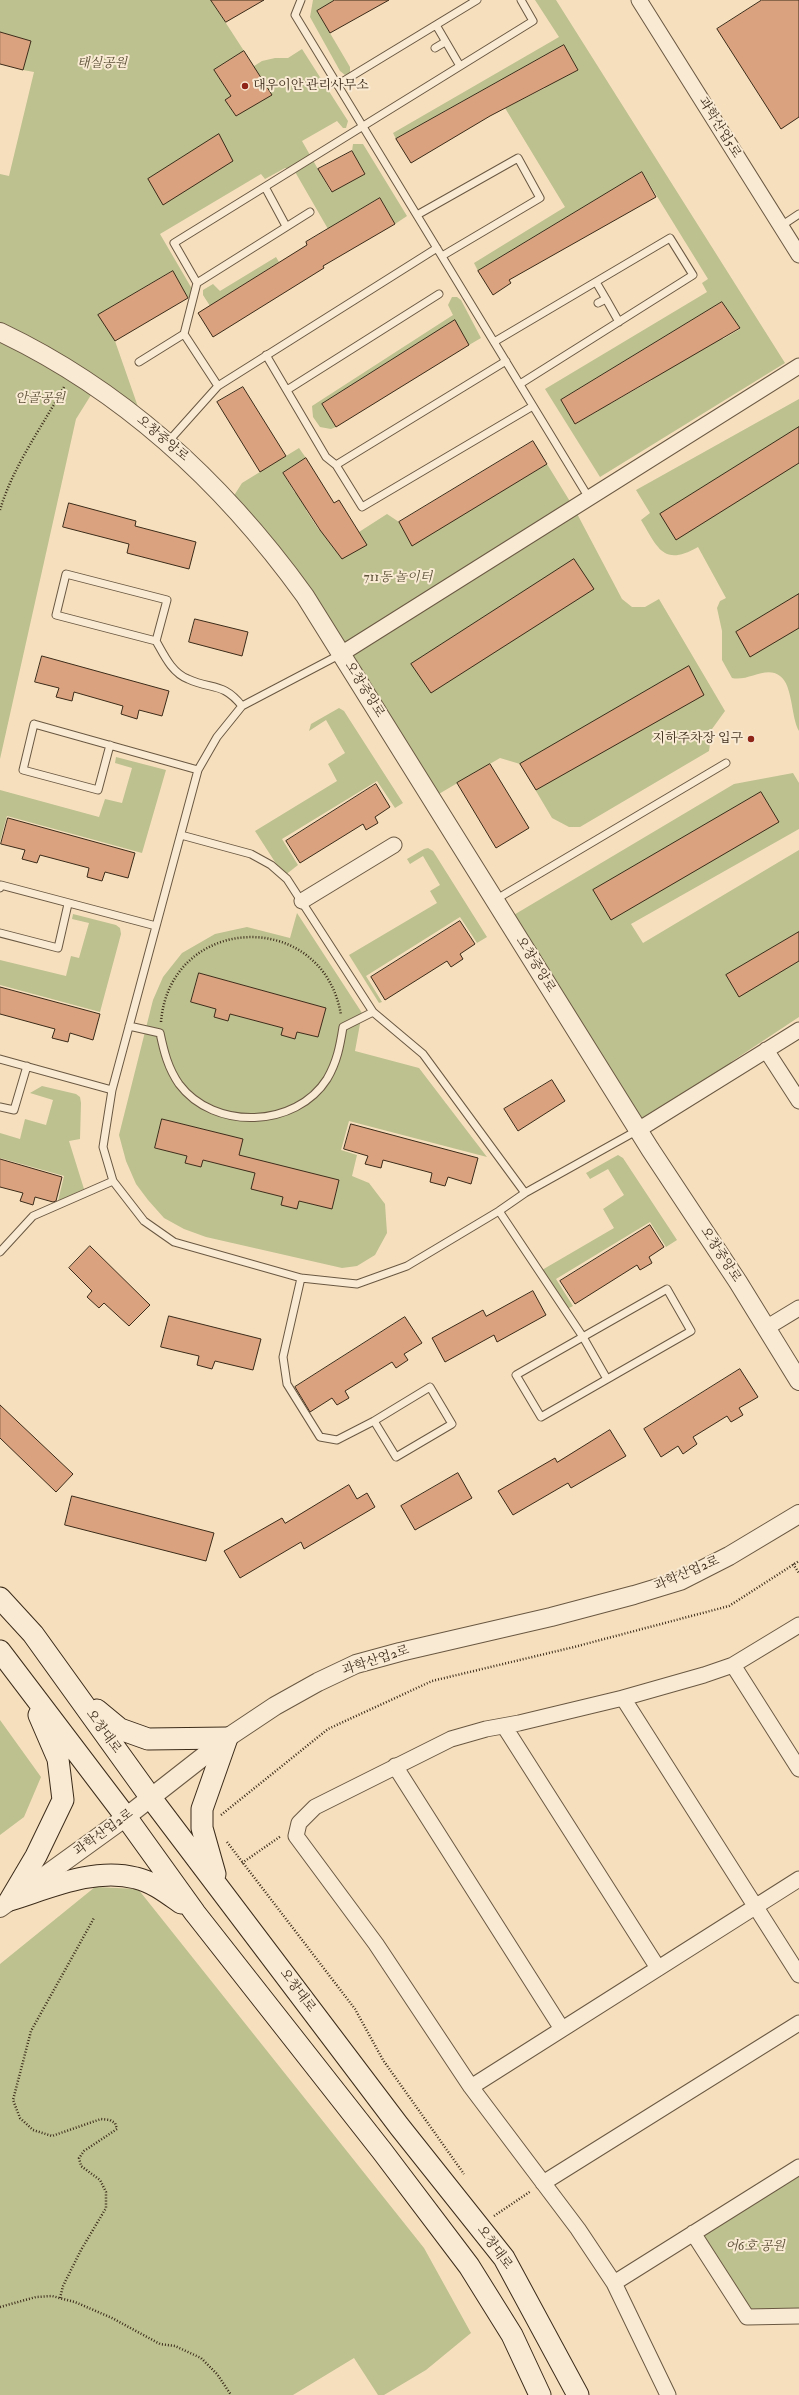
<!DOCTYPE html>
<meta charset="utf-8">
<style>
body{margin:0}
canvas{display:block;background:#f6dfbd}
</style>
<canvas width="799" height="2395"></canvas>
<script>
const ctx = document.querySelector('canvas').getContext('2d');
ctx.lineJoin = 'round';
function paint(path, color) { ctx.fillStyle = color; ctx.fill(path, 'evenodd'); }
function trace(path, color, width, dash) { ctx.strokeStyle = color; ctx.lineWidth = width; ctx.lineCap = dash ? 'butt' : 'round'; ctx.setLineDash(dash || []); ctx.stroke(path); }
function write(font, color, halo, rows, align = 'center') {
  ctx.font = font + ' "IM FELL Double Pica","Noto Serif KR",serif'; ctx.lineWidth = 4; ctx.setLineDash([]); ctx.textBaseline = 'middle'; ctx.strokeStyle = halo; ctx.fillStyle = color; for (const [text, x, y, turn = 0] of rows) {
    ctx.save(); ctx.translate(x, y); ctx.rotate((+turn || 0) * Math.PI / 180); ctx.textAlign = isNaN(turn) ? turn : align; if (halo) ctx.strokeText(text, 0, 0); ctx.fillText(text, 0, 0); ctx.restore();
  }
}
const green = new Path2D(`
 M0,0H211L244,51L214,70L231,96L225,100L236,116L241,113L238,103L251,68L262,61L275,58H288L302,49L348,121L346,128H343L337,121L302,141L331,192L365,174L352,151L353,144H363L407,216L395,224L380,198L328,229L294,170L285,168L265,179L261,174L160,234L195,294L188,298L172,271L99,315L115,341L144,424L96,387L76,419L0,759V174L9,176L34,72L23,70L31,41L0,32Z
 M313,0H335L317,11L350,67V73L345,75L340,71L310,17Z
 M535,0H556L785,363L600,477L545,389L707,292L702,283L708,279L642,172L478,271L474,263L565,207L505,108L545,88L542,81L557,72L561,79L578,70L564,45L396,139L393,133L559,37ZM722,302L740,329L723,339L720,334L650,374L652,380L610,404L606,399L595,405L598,411L575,424L561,400Z
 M276,257L279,262L210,306L203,295V290L213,284L220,291Z
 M452,297H457L461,300L481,338L469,345L455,321L322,404L336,427L331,429L320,427L313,417L312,406L453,315L448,305Z
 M799,399V731C791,718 793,685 780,676C766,665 748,682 732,678L722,660V631L717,608L720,601L726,598L698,547C663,567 658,548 641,520L650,513L636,490Z
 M299,448L306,458L283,473L295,493L298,491L309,507L306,510L319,530L324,528L359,532L387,514L399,522L412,545L547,464L574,508L622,599L632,607H645L659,599L725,711L712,729L709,751L580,827H569L552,818L520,764L500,758L432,798L233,506L235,494L242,483Z
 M339,708L344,711L403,803L395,808L377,781L282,839L298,865L284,876L255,831L337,781L328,764L345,753L326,720L309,731L311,724Z
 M116,757L166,770L142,853L7,816L0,842V790L99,817L105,799L122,803L132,768L115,763Z
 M793,773L799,783V829L631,924L643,943L799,850V1017L731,1062L735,1069L638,1130L507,919L734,784Z
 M428,848L433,851L487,937L477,943L460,917L366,976L382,1002L379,1003L349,955L437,903L430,891L440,885L423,856L410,864L407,859L424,849Z
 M297,913L362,1013L355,1051L419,1068L487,1157L349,1121L341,1150L357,1155L352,1176L369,1183L385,1204L387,1233L375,1255L357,1266L342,1268L206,1237L184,1229L164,1218L148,1200L136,1184L126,1161L119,1135L153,1000L163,977L182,953L215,934L247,927L290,938ZM199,973L326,1008L318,1037L297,1032L295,1039L282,1035L283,1028L230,1014L228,1021L214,1017L216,1009L191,1002ZM162,1119L243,1139L236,1168L203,1160L201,1167L185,1163L187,1156L155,1148ZM258,1160L339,1180L332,1209L299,1201L281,1205L283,1197L251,1189Z
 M73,914L116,925L120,928L121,934L100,1012L0,985V960L66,976L71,956L79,958L89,923L72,919Z
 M42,1086L76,1094L80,1097L81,1103L80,1139L69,1141L84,1189L58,1201L64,1176L0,1158V1133L20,1139L25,1119L46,1125L53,1100L30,1093Z
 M618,1155L623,1158L677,1240L666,1247L650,1222L556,1279L573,1306L567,1309L542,1270L614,1228L603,1209L624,1195L608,1169L590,1179L586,1173Z
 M0,1720L41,1777L24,1817L0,1835Z
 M95,1887L138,1889L424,2248L471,2333L426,2370L384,2395H378L354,2358L293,2395H0V1964Z
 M799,2167V2316L747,2317L693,2233Z`);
const building = new Path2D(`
 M211,0H264L226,22Z
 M335,0H389L330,33L317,11Z
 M762,0H799V117L781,129L717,29Z
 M0,32L31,41L23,70L0,64Z
 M564,45L578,70L490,116L411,163L396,139Z
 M244,51L272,95L236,116L225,100L231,96L214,70Z
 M219,134L233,161L163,205L148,179Z
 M352,151L365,174L332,192L318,169Z
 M642,172L656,197L509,280L511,283L493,295L478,271Z
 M380,198L395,224L323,266L324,268L213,337L198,313L307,245L306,242Z
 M173,271L188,298L115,341L98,315Z
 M722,302L740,328L575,424L561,400Z
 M455,320L469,345L336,427L322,404Z
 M243,387L286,456L260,472L217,402Z
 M799,427V463L676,540L660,514Z
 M533,441L547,464L412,546L399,522Z
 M306,458L334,503L339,500L367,545L342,559L320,530L283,473Z
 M69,503L136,521L135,526L196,542L189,569L127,553L129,544L63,527Z
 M574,559L594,589L431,693L411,664Z
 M799,594V628L750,657L736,632Z
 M195,619L248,632L242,656L189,642Z
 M42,656L169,691L162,716L139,710L137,719L121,714L123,706L74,692L72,701L56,697L59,688L35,682Z
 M689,666L704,695L536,790L520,764Z
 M490,764L529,828L496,848L457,783Z
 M376,784L390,807L375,817L378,823L366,830L363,824L300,863L286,841Z
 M761,792L779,822L611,920L593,890Z
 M8,818L135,853L128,878L105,872L102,881L87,877L89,868L40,855L37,863L22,859L25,850L1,844Z
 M460,921L475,944L460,954L463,959L451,967L447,961L385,1000L371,977Z
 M799,932V961L739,997L726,975Z
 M199,973L326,1008L318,1037L297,1032L295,1039L281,1035L283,1028L230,1014L228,1021L214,1017L216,1009L191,1002Z
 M0,987L100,1014L93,1040L70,1033L68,1042L52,1038L55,1029L0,1014Z
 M552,1080L565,1101L518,1131L504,1109Z
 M162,1119L243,1139L239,1155L339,1180L332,1209L299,1201L297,1209L281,1205L283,1197L251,1189L255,1173L203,1160L201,1167L185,1163L187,1156L155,1148Z
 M351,1124L478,1158L471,1184L448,1177L445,1186L430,1182L432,1173L383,1160L381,1168L365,1164L368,1156L344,1149Z
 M0,1159L62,1177L56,1201L53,1202L35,1197L33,1205L20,1201L23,1193L0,1187Z
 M650,1225L664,1247L649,1257L652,1263L640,1270L637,1265L575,1304L560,1281Z
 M90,1246L150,1305L129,1326L104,1303L99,1308L87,1297L92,1291L69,1268Z
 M533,1291L546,1315L497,1342L494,1335L445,1362L432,1338L483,1310L486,1316Z
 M169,1316L261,1339L253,1370L215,1361L212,1369L197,1365L199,1356L161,1347Z
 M405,1317L422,1343L404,1354L408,1360L396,1368L392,1362L345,1391L349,1398L337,1405L332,1398L310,1412L295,1387Z
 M740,1369L758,1397L739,1408L743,1415L731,1422L727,1416L693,1437L697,1444L683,1454L678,1446L661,1457L644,1429Z
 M0,1405L73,1474L56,1492L0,1438Z
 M610,1430L626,1456L571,1488L568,1483L513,1515L498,1491L555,1458L557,1462Z
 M458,1473L472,1498L415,1530L401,1506Z
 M349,1485L357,1499L367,1493L375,1507L304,1549L301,1542L240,1578L224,1551L282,1518L285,1523Z
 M72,1496L214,1533L206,1561L65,1525Z`);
const path = new Path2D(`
 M0,510C13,466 42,427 64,387
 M161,1022C170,913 323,907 341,1015
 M793,1564L799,1573
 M221,1815L328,1729L432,1681L574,1647L729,1606L799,1561
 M227,1842L355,2009L383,2060L464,2174
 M242,1863L281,1836
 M494,2216L531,2191
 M60,2298L63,2286L81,2250L106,2208V2192L100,2180L81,2166L79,2158L84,2151L117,2129L115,2123L110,2120L101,2119L52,2136L33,2130L20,2118L13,2100L31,2031L94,1918
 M0,2307L36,2297L52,2296L75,2302L112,2318L160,2344L175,2346L201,2358L217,2374L231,2395`);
const service = new Path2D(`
 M301,0L295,15L589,498
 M436,25L460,66
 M435,48L445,42
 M337,85L477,0
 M265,187L286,226
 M310,212L197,283L174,243L533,21L521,0
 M417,215L518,158L540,198L442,256
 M781,226L799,214
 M596,282L606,299
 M598,303L606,299L619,322
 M184,334L197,283
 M494,342L670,238L693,275L520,384
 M266,355L326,457L336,465
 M506,361L336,465L362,507L533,406
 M139,362L184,334L218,386
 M287,390L439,294
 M167,443L218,386L437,248
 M156,641L56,615L66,574L167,600L156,641C164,655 172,673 188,679C212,690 223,682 242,706
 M341,654L242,706L217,737L198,770L112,1090L103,1147L113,1181L144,1221L174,1242L301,1278L357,1284L407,1266L499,1211L525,1193L638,1130
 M110,745L98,790L23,770L34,724L198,770
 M181,835L251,854L271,865L287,879L373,1012L423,1054L525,1193
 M0,888L1,885L156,926
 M495,900L726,763
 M0,933L58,948L68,904
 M129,1026L160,1033C164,1052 168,1068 179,1084C214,1131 296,1128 327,1079C337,1062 340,1046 343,1027L373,1012
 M0,1059L112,1090
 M0,1107L14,1110L27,1066
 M499,1211L583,1337L607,1379
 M0,1252L33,1216L113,1181
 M301,1278L283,1357L287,1384L320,1437L337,1440L374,1421L430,1387L452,1424L396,1457L374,1421
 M667,1289L691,1331L541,1417L516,1375Z`);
const minor = new Path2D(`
 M639,0L799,255
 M341,654L799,366
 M302,901L394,845
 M766,1050L799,1101
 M638,1130L799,1030
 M766,1328L799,1308
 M733,1665L799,1769
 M623,1698L799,1975
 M504,1726L658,1968
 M395,1766L562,2029
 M471,2087L799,1879
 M543,2183L799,2023
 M693,2233L747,2317L799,2316
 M614,2283L799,2167
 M668,2395L614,2283L578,2229L471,2087L376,1944L296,1836L299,1823L315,1807L451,1739L486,1729L519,1723L623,1698L704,1675L733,1665L799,1625`);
const tertiary = new Path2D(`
 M0,332C124,391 225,485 305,596L650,1149L738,1282L799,1381
 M0,1908L126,1817L227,1738L275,1706L318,1682L356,1664L400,1652L551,1617L634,1595L680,1581L729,1556L799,1514`);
const secondary = new Path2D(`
 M0,1598L33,1634L151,1798L399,2126L504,2258L578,2395
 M0,1651L126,1817L195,1913L382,2151L469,2266L512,2335L540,2395
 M97,1710L120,1729L148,1739L227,1738L202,1809V1828L215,1874
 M10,1900L36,1856L63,1800L58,1759L39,1715
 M10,1900C49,1888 94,1867 136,1878C153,1882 167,1893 181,1903`);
const markers = [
 [245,86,4,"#8f2418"],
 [751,739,4,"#8f2418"]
];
const parkNames = [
 ["태실공원",102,64],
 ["안골공원",40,399],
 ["711동 놀이터",398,578],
 ["어6호 공원",755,2247]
];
const poiNames = [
 ["대우이안 관리사무소",253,86],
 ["지하주차장 입구",743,739,"right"]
];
const streetNames = [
 ["과학산업5로",719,128,58],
 ["오창중앙로",162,439,40],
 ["오창중앙로",364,690,58],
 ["오창중앙로",535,965,58],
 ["오창중앙로",720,1255,57],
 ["과학산업2로",687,1574,-23],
 ["과학산업2로",376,1661,-18],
 ["오창대로",103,1732,54],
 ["과학산업2로",104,1833,-36],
 ["오창대로",297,1991,53],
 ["오창대로",494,2248,54]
];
paint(green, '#bdc190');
paint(building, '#daa27e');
trace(building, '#3b2b19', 1);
trace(service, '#6a5842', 9);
trace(minor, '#6a5842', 17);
trace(tertiary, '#6a5842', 20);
trace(secondary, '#3b2b19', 23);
trace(path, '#3b2b19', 2.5, [1, 2]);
trace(service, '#f9ead4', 7);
trace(minor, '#f9ead4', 15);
trace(tertiary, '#f9ead4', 18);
trace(secondary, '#f9ead4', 21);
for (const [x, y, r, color] of markers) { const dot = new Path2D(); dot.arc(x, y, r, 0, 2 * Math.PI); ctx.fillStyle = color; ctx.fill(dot); trace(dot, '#f9ead4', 1.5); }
write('italic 13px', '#5c5037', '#f9ead4', parkNames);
write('13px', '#3b2b19', '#f9ead4', poiNames, 'left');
write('13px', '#3b2b19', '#f9ead4', streetNames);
</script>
